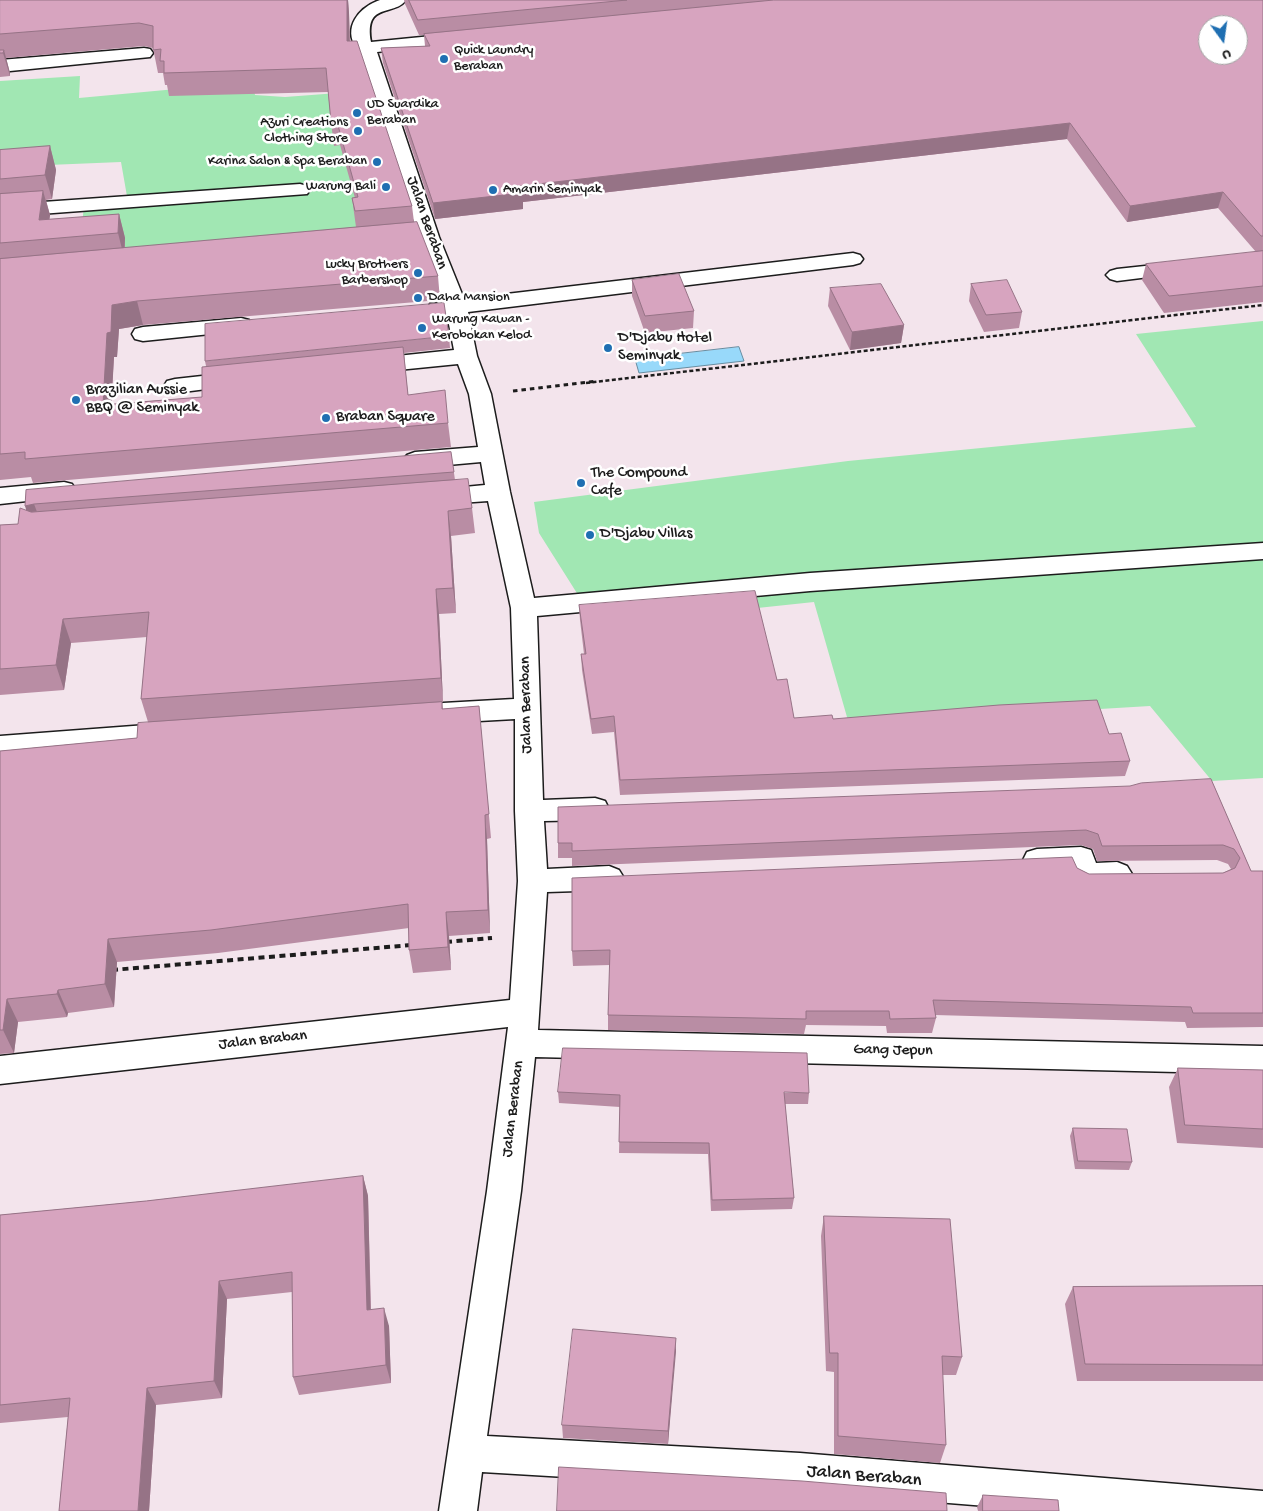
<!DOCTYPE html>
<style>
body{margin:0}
#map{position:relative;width:1263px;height:1511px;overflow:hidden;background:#f3e4ec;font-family:"Gochi Hand",sans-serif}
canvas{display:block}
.north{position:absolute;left:1198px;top:15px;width:50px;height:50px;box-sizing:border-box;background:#fff;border:1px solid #a4a4a4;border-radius:50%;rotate:166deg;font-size:14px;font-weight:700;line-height:20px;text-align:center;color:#1c1c1c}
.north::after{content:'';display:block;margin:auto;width:18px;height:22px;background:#1f6fb2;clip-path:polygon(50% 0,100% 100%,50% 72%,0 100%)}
</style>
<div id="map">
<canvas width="1263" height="1511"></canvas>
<div class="north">U</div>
</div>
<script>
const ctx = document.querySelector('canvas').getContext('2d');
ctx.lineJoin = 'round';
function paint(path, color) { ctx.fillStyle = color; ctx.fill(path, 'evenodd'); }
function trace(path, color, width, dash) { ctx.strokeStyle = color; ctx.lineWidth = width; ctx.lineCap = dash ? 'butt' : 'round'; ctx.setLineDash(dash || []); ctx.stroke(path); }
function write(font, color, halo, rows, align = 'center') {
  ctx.font = font + ' "Gochi Hand",sans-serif'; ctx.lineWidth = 5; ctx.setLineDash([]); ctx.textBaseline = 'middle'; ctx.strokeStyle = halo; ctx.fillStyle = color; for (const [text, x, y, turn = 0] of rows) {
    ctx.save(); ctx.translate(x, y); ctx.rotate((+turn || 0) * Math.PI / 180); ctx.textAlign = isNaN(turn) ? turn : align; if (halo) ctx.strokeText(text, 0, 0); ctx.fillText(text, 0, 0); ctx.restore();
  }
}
const green = new Path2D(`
 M80,76L79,98L252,82L255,95L285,97L351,92L368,229L78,268L84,205L128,202L121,162L0,167V81Z
 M1263,321V778L1212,781L1150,706L849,724L814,602L597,625L539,533L534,502L848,461L1196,427L1136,334Z`);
const water = new Path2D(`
 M739,347L744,361L639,373L635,359Z`);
const pathFar2 = new Path2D(`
 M586,383L1263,305`);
const pathFar1 = new Path2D(`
 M513,391L597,381`);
const path = new Path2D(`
 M446,942L492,938
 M112,970L412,945`);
const minor = new Path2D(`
 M380,0H406C394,17 364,1 371,42L462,33L468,34L471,38L468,42L462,43L377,52L439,237L464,299L853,253L860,255L863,259L860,263L853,265L468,312L477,356L491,394L510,492L534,598L810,573L1263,543V559L810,591L537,616L543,800L595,798L605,801L609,809L605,817L595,820L544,821L547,869L609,866L619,870L624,878L619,886L609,890L547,892L538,1030L1263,1046V1074L535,1057L521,1191L487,1436L800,1453L1263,1491V1511H1048L800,1491L482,1472L477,1511H439L487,1191L508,1027L0,1084V1056L510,1000L518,881L515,811V719L443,723L433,720L430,713L433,706L443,703L514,699L511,608L488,501L432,505L423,503L420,497L423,491L485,485L481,462L415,468L407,465L403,460L407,455L415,452L478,447L469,394L458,364L368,373L360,371L357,366L360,361L368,359L454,350L447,314H430L427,309L430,304L443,302L419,237L357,49C342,28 359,7 380,0Z
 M144,48L150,49L153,53L150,57L0,72V60Z
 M300,184L307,186L310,190L307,194L0,217V205Z
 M1182,262L1189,264L1193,268L1189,272L1117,281L1110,279L1106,275L1110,271L1117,269Z
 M241,318L249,320L252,325L249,330L143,341L135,339L132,334L135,329L143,327Z
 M238,372L246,374L249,379L246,384L175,393L167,391L164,386L167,381L175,379Z
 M64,482L72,484L76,490L72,496L0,504V488Z
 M173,723L183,726L187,733L183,740L173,743L0,756V736Z
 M1081,847L1091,850L1096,863L1117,862L1127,866L1132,874L1127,882C1111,888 1090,889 1074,883L1069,870L1037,871L1027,868L1023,860L1027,852L1037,849Z`);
const wall = new Path2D(`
 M0,0H348L349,13L350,41L412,206L414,222L438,276L440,300L143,325L119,329L117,357H114L111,404L202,397L206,366L205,361L449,336L450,348L404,353L408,395L448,423L451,447L33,483L31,477L0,480V150L50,146L56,170L52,199L46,200L50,215L49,220L119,214L125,238V248L356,227L352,198H355L340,145L334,146L331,122L328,92L169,96L167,85H165L163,73H158L153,48L144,46L6,58L10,73V76L0,77Z
 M404,0H1263V302L1164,313L1142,280L1146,264L1256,252L1218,208L1127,222L1067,139L523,202V209L435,219L383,63L381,48L425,46L424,35H419L405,4Z
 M632,280L694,311L693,328L645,333L632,296Z
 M971,284L1022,312L1019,328L984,332L969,301Z
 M830,288L904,325L901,343L850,350L828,306Z
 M451,452L455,480L472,508L475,533L451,536L456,613L439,614L443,702H442L443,709L479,706L491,838L487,839L490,933L449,936L451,970L413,973L409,950V928L218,953L117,962L114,1007L68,1013L67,1017L18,1022L14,1053L0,1054V751L137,738L148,722L141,699L147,637L71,643L64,690L0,695V525L18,524L26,511V490Z
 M579,605L777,680L794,718L833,719L1109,734L1130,761L1125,776L620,795L614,732L592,734L582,670L581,654H584L580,620Z
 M1211,779L1251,871H1263V1027L1187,1028L1185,1022L935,1015L936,1018L932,1033H887L886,1026L806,1025L804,1034L608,1030V1015L610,965L573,966L572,951L1077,868L1089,874L1223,873L1231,869L1228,864L1217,860L1097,861L1093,849L1081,845L572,866V858H558V843Z
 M1178,1068L1263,1070V1148L1177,1143L1169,1087Z
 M558,1092L809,1093L808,1104H785L794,1198L792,1209L711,1211L708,1154L619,1153L620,1107L559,1103Z
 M1073,1128L1132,1162L1129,1170L1075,1169L1070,1136Z
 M363,1176L368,1196L371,1309L389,1326L391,1383L299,1395L293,1377L292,1292L227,1299L222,1398L156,1405L149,1511H59L68,1417L0,1423V1215L146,1201Z
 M824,1216L962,1357L956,1375H942L946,1445L940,1463L834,1454V1372L826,1371L821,1236Z
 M1263,1286V1381H1077L1065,1304L1073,1287Z
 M676,1338L668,1444L563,1438L562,1425Z
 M983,1495L1059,1511H978L977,1507Z`);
const shadedWall = new Path2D(`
 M347,0H348L349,13L350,64L347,41Z
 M4,50L10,73V76L3,53Z
 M1070,123L1067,139L523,202V209L435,219L433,203L520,186Z
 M50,146L56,170L52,199L45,175Z
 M43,191L50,215L47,239L39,220Z
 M1223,192L1218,208L1127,222L1130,206Z
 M119,214L125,238L124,257L118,233Z
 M137,301L143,325L119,329L117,357H114L110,430L103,405L107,333L112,305Z
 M904,325L901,343L850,350L852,332Z
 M34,504L39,517L29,519L25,506Z
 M448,511L451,536L456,613L453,588Z
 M436,589L439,614L443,702L441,678Z
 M63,619L71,643L64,690L56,665Z
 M485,815L487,839L490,933L488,910Z
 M446,912L449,936L451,970L448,947Z
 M108,939L117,962L114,1007L105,984Z
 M58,990L68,1013L67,1017L57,994Z
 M7,999L18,1022L14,1053L3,1030Z
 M363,1176L368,1196L371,1328L367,1310Z
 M219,1281L227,1299L222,1398L214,1381Z
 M384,1308L389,1326L391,1383L386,1365Z
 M676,1338V1352L668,1444V1431Z
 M147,1388L156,1405L149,1511H138Z`);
const building = new Path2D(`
 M0,0H347V41H357L412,206L355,211L352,198L358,197L337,122H331L326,68L164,73V61H160L161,49L153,50V26L139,23L0,34Z
 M409,0H627L418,20Z
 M774,0H1263V236H1261L1223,192L1130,206L1070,123L520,186L522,193L433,203L381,48L430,46L424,34ZM1208,25H1238V55H1208Z
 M0,50H4L3,53H0Z
 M50,146L45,175L0,179V150Z
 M43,191L39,220L119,214L118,233L0,243V194Z
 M417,222L438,276L137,301L112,305L111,332L107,333L103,405L202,397V367L403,347L408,395L445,390L448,423L25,459V452L0,454V259Z
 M1263,251V286L1169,296L1146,264Z
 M679,274L694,311L645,316L632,280Z
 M1007,280L1022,312L986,315L971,284Z
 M881,284L904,325L852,332L830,288Z
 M444,303L449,336L205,361V324Z
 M451,452L454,472L34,504L25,506L26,490Z
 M468,479L472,508L448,511L453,588L436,589L441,678L141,699L149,612L63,619L56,665L0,669V525L18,524L20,508L31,512Z
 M755,591L777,680L787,679L794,718L832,715L833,719L999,705L1097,700L1109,734L1121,733L1130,761L620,780L614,716L591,719L581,654H586L579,605Z
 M442,702V709L479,706L489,814L485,815L488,910L446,912L448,947L409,950L408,904L211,930L108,939L105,984L58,990L57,994L7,999L3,1030H0V751L137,738L138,723Z
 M1211,779L1251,871H1263V1013H1193L1191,1007L933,1000L936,1018L890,1019L889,1011H806V1019L608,1015L610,950L572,951V878L1072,857L1077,868L1089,874L1223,873L1235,868L1240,858L1234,849L1223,845L1102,846L1098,834L1086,830L572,851V843H558V807L1130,786L1141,783Z
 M563,1048L807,1053L809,1093L784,1092L794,1198L712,1200L709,1143L619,1142L620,1095L558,1092Z
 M1178,1068L1263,1070V1129L1185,1125Z
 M1073,1128L1127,1129L1132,1162L1078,1161Z
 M363,1176L367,1310L384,1308L386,1365L293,1377L292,1272L219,1281L214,1381L147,1388L138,1511H59L70,1398L0,1405V1215L146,1201Z
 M824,1216L950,1219L962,1357L942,1356L946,1445L838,1436V1353H830Z
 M1263,1286V1365L1085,1364L1073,1287Z
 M573,1329L676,1338L668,1431L562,1425Z
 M559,1467L802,1481L946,1493L947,1511H557Z
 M983,1495L1058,1500L1059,1511H983Z`);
const markers = [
 [444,59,5,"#1f6fb2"],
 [357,113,5,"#1f6fb2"],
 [358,131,5,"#1f6fb2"],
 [377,162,5,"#1f6fb2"],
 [386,187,5,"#1f6fb2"],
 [493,190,5,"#1f6fb2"],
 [418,273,5,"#1f6fb2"],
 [418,298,5,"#1f6fb2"],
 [422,328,5,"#1f6fb2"],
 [608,348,5,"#1f6fb2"],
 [76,400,5,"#1f6fb2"],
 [326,418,5,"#1f6fb2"],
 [581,483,5,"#1f6fb2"],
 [590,535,5,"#1f6fb2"]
];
const farPoinames = [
 ["Quick Laundry",454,51],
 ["Beraban",454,67],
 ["UD Suardika",367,105],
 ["Beraban",367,121],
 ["Azuri Creations",348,123,"right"],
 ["Clothing Store",348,139,"right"],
 ["Karina Salon & Spa Beraban",367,162,"right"],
 ["Warung Bali",376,187,"right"],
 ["Amarin Seminyak",503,190],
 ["Lucky Brothers",408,265,"right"],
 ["Barbershop",408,281,"right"],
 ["Daha Mansion",428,298],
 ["Warung Kawan -",432,320],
 ["Kerobokan Kelod",432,336]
];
const streetNames = [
 ["Jalan Beraban",426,223,71],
 ["Jalan Beraban",527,705,-91],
 ["Jalan Braban",263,1041,-6],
 ["Gang Jepun",893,1051,1],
 ["Jalan Beraban",514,1109,-83]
];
const poiNames = [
 ["D'Djabu Hotel",618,339],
 ["Seminyak",618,357],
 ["Brazilian Aussie",86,391],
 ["BBQ @ Seminyak",86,409],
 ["Braban Square",336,418],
 ["The Compound",591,474],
 ["Cafe",591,492],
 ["D'Djabu Villas",600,535]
];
const nearStreetnames = [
 ["Jalan Beraban",864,1477,5]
];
paint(green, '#a1e7b3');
paint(water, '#98d9fa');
trace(water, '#668da1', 1);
trace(minor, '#1c1c1c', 3);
trace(pathFar2, '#1c1c1c', 2.5, [4, 2.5]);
trace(pathFar1, '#1c1c1c', 3, [4.5, 4]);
trace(path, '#1c1c1c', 4, [6, 4.5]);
paint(minor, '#fff');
paint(wall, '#b98da4');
paint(shadedWall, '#967386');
paint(building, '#d7a4bf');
trace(building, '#967386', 1);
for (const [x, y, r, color] of markers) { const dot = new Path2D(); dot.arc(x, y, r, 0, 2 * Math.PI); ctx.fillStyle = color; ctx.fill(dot); trace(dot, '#fff', 2); }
write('14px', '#1c1c1c', '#fff', farPoinames, 'left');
write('16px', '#1c1c1c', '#fff', streetNames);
write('16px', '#1c1c1c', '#fff', poiNames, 'left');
write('19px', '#1c1c1c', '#fff', nearStreetnames);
</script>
